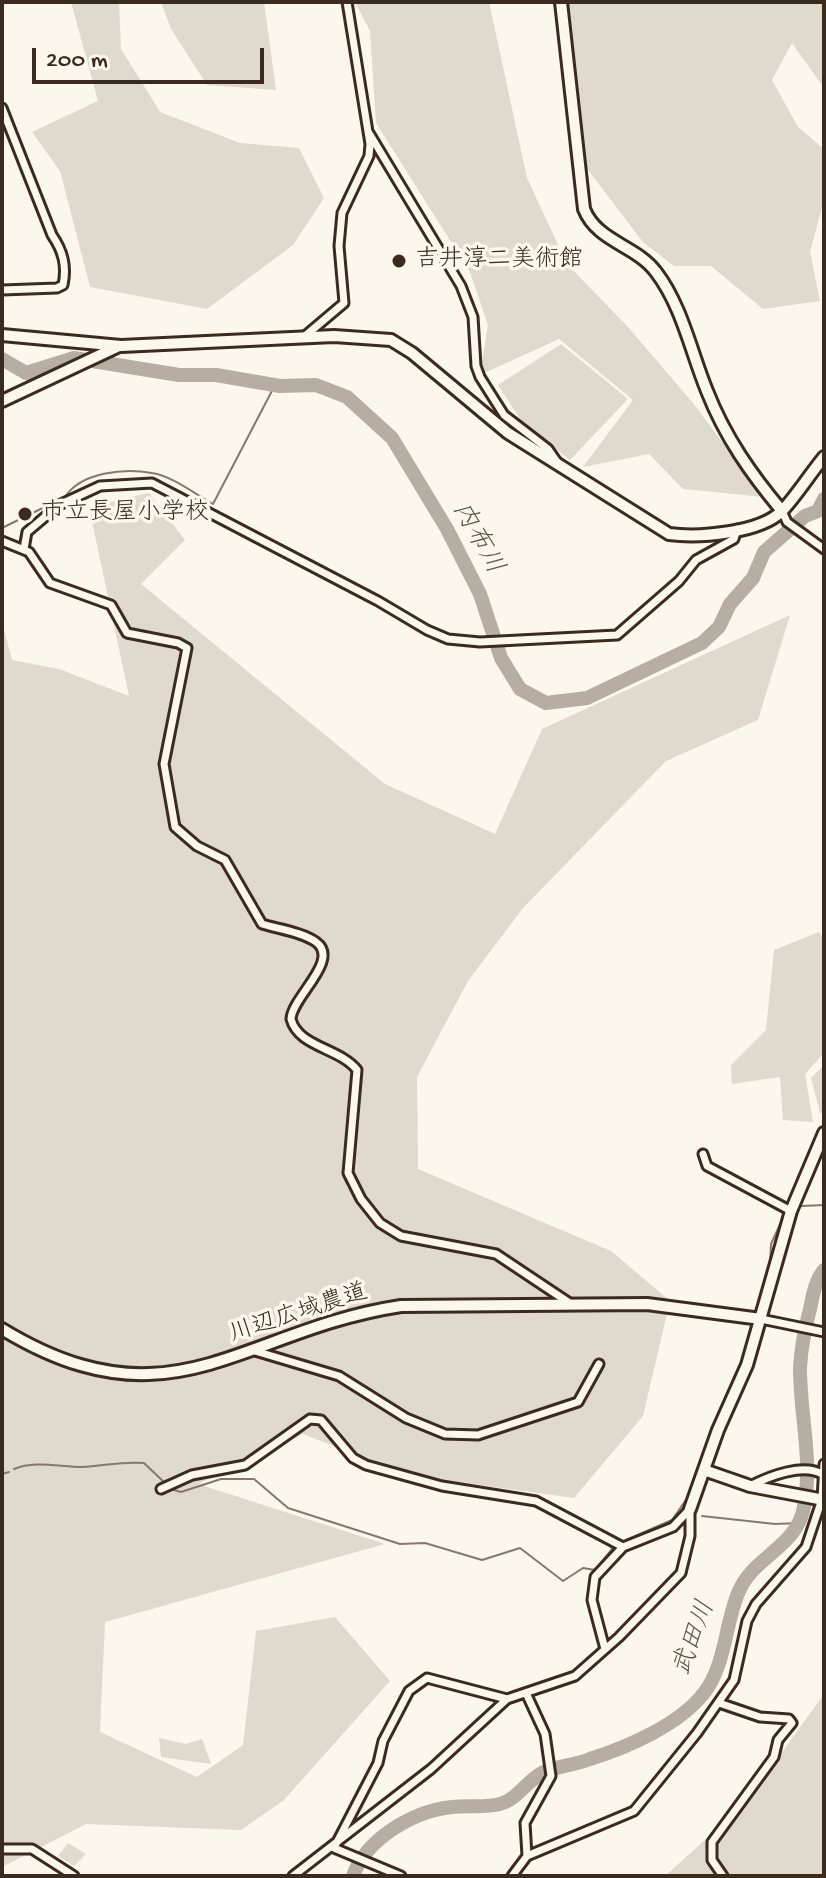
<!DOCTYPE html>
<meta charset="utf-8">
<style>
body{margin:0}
#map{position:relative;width:826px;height:1878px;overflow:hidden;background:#fbf7ec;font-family:"Gochi Hand",sans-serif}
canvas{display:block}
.frame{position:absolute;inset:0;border:4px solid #3b2a1e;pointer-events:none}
.scale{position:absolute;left:32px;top:48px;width:232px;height:36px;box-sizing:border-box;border:4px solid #3b2a1e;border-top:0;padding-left:10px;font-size:24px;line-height:28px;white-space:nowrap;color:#3b2a1e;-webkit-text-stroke:6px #fbf7ec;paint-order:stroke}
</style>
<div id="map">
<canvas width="826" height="1878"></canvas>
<div class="frame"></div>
<div class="scale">200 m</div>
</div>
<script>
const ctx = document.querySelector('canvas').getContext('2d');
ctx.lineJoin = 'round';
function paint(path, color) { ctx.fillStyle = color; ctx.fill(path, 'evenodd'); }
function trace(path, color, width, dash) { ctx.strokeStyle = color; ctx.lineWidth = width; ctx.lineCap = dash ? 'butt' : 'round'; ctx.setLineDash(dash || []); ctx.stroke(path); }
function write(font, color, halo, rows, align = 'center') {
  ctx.font = font + ' "Gochi Hand","Klee One",sans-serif'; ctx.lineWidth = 7; ctx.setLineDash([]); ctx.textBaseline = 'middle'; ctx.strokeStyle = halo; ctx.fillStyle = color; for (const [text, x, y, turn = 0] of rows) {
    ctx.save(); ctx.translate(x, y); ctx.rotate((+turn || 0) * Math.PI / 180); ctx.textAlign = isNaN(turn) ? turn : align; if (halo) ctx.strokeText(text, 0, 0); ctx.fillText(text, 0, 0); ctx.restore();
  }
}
const green = new Path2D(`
 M71,2H119L121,49L160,112L240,143L299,148L324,198L293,245L207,309L90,287L60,171L32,132L98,101Z
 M161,2H264L276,90L207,85L171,29Z
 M355,2H489L527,178L567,264L628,327L693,403L763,497L683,489L649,454L583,467L633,400L559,339L480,375L488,325L470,272L376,123L370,31Z
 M564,2H824V88L792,43L772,80L798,127L824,149V200L810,252L820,301L763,309L711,266H674L643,242L585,166Z
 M561,344L628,399L570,460L522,422L498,385Z
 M149,493L185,540L141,584L385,784L495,834L542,729L790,615L758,720L666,761L523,908L468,981L417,1077L418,1169L611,1251L670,1301L643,1416L574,1498L408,1475L303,1434L198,1484L385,1544L105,1622L100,1732L197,1777L243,1745L256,1631L335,1617L390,1681L284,1800L241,1830L86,1824L2,1867V623L12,660L59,669L129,696L89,507Z
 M819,932L824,940V1053L805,1074L813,1122L783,1120L780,1077L732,1084L731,1065L766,1030L774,950Z
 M824,1065V1113H820L811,1078Z
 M824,1694V1876H665L744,1805Z
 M159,1738L186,1744L202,1739L211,1764L161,1757Z
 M68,1843L86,1854L74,1866L58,1856Z`);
const stream = new Path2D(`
 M2,528L65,497C81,472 124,468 152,473C172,476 195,494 213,504L275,385
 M802,1206L824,1205
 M770,1264L771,1244L782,1220
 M740,1369L745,1356
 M704,1450L719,1415
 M14,1469C35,1460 60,1467 82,1467C104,1466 122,1461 144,1463L166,1484
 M2,1474L9,1472
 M171,1489L181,1492L221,1479H254L288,1508L400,1544L425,1543L482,1560L520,1548L563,1581L583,1568L595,1570L613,1548
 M702,1516L775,1524L800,1523
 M626,1540L672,1520L690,1494`);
const river = new Path2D(`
 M2,359L26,373L74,358L179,375H216L280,386L316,385L347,397L392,438L447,529L480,594L501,658L520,689L546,703L587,698L702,643L719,627L730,604L753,578L764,552L805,516L818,511L824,499
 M353,1876C366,1839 413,1811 452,1807C468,1805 485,1808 500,1804C517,1800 528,1779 544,1772C558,1766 575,1765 590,1759C628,1747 679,1725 704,1693C726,1665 725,1622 739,1591C754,1556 797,1547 804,1507C813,1459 800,1416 800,1368C801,1349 805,1328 810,1309C813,1295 815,1281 824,1270`);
const street = new Path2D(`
 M2,108L52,235C63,251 67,266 63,285L57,288L2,290
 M369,133L461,286L473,317L476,366L480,377L504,415L548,449L557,462
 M305,336L344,303L339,246L342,213L369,156L370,144L347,2
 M782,511L787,522L824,549
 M2,541L29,552L50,583L111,605L127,633L178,643L187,648L164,764L175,827L197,846L225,860L262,924C278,929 302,932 316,942C341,960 292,997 291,1019C298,1047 340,1048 357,1070L348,1173L361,1199L380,1223L401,1236L496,1254L571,1304
 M24,549L27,532L59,505L100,486L152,483L378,601L427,630L448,639L480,642L617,635L679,581L696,560L734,539L737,529
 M703,1154L707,1166L791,1211
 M761,1319L824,1332
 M255,1351L339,1376L406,1418L445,1434L478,1435L578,1402L599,1364
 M752,1485C770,1476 803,1463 822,1474
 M161,1489L192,1475L245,1465L310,1419L321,1420L353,1458L366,1465L442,1486L536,1501L623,1547
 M605,1649L592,1600L595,1577L623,1547L673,1527L690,1509
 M526,1693L545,1734L551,1776L525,1823L527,1856
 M719,1703L760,1717L789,1719L792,1723L778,1740L774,1757L712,1842V1860L723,1876
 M335,1846L378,1763L383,1741L409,1691L427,1678L507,1699
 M334,1848L401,1876
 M2,1849H32L74,1876
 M293,1876L431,1769L507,1699L575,1676L619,1637L681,1573L690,1536V1509
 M512,1876L527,1856L634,1811L697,1733L734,1680L747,1621L756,1604L806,1547L822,1499L824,1464`);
const secondary = new Path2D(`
 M561,2L584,209C597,242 636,245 656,272C682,306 691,352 707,391C725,437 751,474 782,511
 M2,335L121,346L334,336L391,340L412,353L508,433L669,534C699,538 760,533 782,511C797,495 810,474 824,457
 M2,401L119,346
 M2,1329C172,1432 241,1330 401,1306L647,1304L761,1319
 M704,1470L750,1486L824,1500
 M690,1509L718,1430L747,1365L791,1211L824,1133`);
const markers = [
 [399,261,8,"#3b2a1e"],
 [25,514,8,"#3b2a1e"]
];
const poiNames = [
 ["吉井淳二美術館",415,261],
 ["市立長屋小学校",41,514]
];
const streetNames = [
 ["川辺広域農道",299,1315,-18]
];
const waterNames = [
 ["内布川",476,539,61],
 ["武田川",696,1639,-70]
];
paint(green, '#dfd9ce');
trace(stream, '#85796d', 2);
trace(river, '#b6aea2', 14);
trace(street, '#3b2a1e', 13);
trace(secondary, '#3b2a1e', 16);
trace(street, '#fbf7ec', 7);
trace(secondary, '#fbf7ec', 10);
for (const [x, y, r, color] of markers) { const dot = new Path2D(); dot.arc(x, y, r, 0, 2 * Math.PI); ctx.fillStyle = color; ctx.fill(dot); trace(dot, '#fbf7ec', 3); }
write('24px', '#3b2a1e', '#fbf7ec', poiNames, 'left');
write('24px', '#3b2a1e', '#fbf7ec', streetNames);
write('italic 26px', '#605246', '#fbf7ec', waterNames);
</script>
